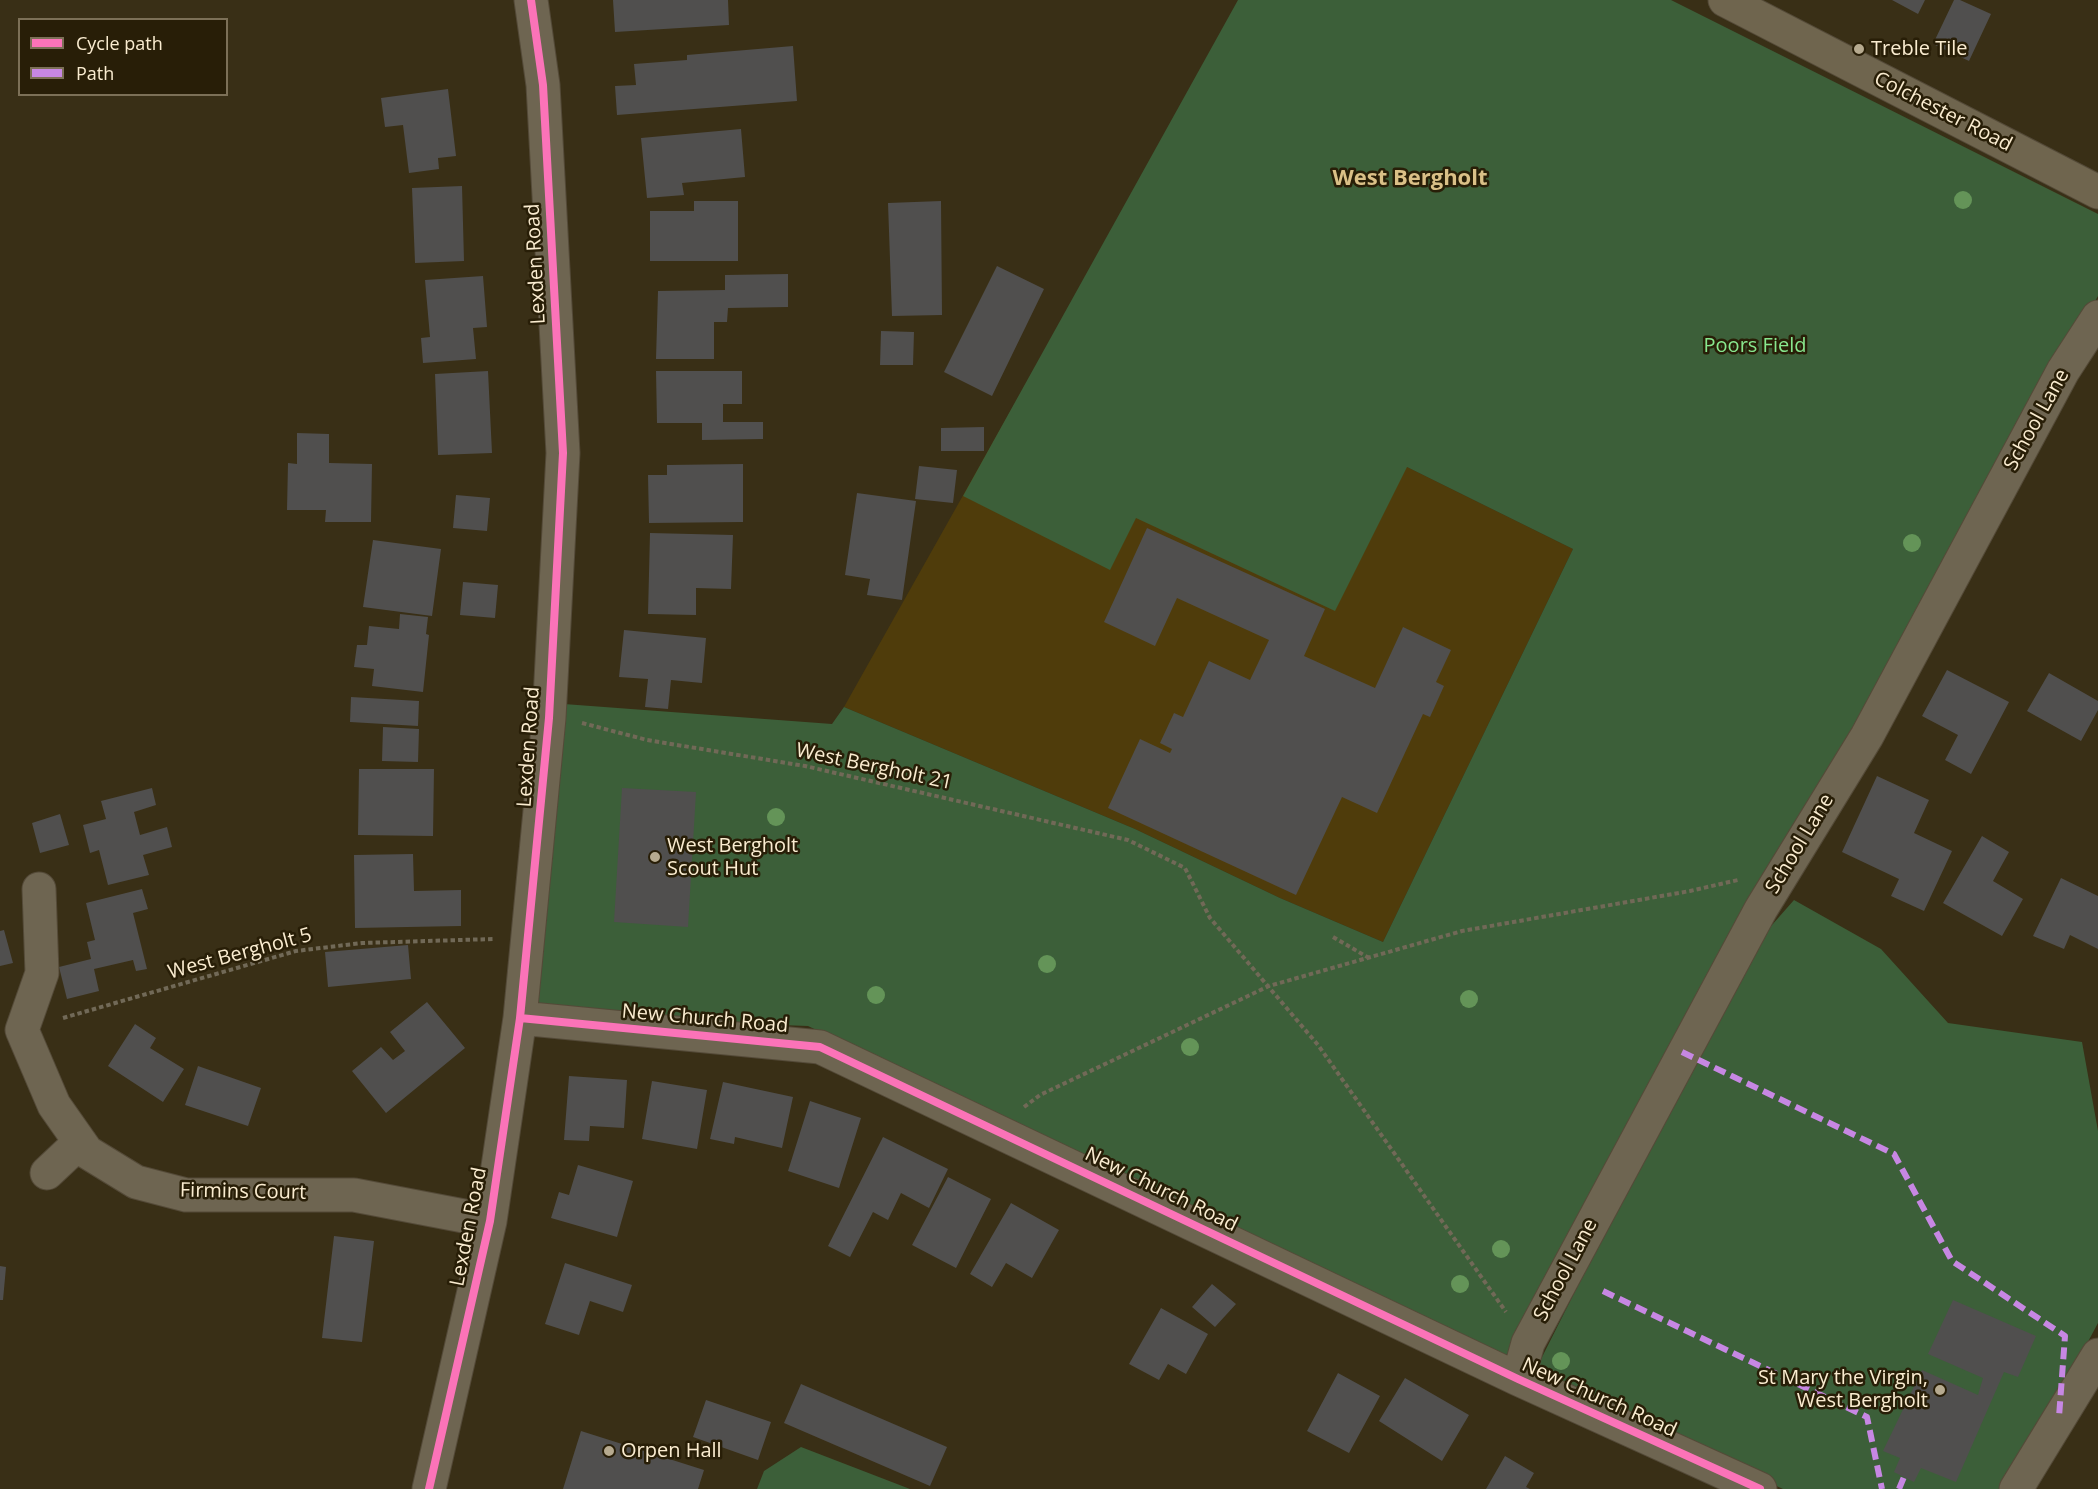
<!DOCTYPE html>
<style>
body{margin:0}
#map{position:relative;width:2098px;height:1489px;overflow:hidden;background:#392f16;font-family:"Open Sans",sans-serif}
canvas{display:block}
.legend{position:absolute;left:18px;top:18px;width:210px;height:78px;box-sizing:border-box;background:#281e07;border:2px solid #7c7057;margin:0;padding:8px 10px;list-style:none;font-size:18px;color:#faecd0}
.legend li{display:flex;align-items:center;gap:12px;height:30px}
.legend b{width:30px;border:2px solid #7c7057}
</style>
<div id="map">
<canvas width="2098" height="1489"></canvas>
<ul class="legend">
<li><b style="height:8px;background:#fb73b8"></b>Cycle path</li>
<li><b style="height:8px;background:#c787e3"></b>Path</li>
</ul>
</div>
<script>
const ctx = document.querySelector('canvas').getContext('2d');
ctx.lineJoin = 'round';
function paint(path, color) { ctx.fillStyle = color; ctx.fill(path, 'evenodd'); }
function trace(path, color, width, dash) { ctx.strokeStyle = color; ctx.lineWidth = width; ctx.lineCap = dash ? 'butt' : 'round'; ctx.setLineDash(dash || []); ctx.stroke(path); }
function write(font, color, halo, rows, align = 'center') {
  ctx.font = font + ' "Open Sans",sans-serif'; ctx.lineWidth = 5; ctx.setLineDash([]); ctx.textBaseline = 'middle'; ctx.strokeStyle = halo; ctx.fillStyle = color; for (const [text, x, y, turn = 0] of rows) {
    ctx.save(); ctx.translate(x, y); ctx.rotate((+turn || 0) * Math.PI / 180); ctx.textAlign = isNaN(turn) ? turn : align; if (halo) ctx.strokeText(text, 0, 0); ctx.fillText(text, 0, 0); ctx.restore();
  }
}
const built = new Path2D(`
 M1069,307L1407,467L1573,549L1383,942L1280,898L1135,829L844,707Z`);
const green = new Path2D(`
 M1238,0H1671L2098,214V296L1507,1359L808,1026L532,1016L564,704L832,724L844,707L1135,829L1280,898L1383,942L1573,549L1407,467L1335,611L1136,518L1110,570L963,496Z
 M1794,900L1881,949L1948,1023L2082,1042L2098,1131V1323L2060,1394L2001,1489H1783L1534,1373L1742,959Z
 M801,1447L910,1489H757L764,1471Z`);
const building = new Path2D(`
 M613,0H728L729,25L615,32Z
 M1892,0H1925L1918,14Z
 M1954,0H1960L1991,14L1969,61L1933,44Z
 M793,46L797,101L617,115L615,86L636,85L634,64L687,60V55Z
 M448,89L456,156L438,158L439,169L409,173L403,125L385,127L381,98Z
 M741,129L745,177L682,183L684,195L647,198L641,138Z
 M462,186L464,261L415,263L412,188Z
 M694,201H738V261H650V211H694Z
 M941,201L942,315L892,316L888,203Z
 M997,266L1044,289L992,396L944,372Z
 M788,274V307L728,308L727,322H714V359H656L658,291L725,290V275Z
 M483,276L487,327L473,328L476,359L423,363L421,338L430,337L425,280Z
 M881,331L914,332L913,365H880Z
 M488,371L492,453L438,455L435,374Z
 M656,371H742V404H723V422H763V439L702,440V423H657Z
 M984,427V451H941V428Z
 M297,433L329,434V463L372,464L371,522H325L326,510H287L288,463L297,464Z
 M743,464V522L649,523L648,475H667V465Z
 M919,466L957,470L953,503L915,499Z
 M857,493L916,501L902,600L867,595L870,579L845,575Z
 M456,495L490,498L487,531L453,528Z
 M1147,528L1325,609L1304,656L1375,688L1403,627L1451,650L1436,682L1444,686L1430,717L1423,714L1377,813L1342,797L1296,895L1108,808L1140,739L1170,753L1172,749L1160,743L1174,713L1183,717L1209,661L1250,680L1269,640L1177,598L1155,646L1104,622Z
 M650,533L733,535L731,589L696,588V615L648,614Z
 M373,540L441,549L432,616L363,607Z
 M463,582L498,585L495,618L460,615Z
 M400,614L428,617L426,634L429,635L423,692L372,686L374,669L354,667L357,645H367L369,626L399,629Z
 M624,630L706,638L702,683L671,680L668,709L645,707L648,679L619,677Z
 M1947,670L2009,702L1971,774L1945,760L1958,735L1922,716Z
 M2049,673L2098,701V710L2081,741L2027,711Z
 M351,697L419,701L418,726L350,722Z
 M383,727L419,729L418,762L382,761Z
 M359,769H434L433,836L358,835Z
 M1877,776L1929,800L1914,833L1952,851L1924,911L1891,896L1899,879L1842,852Z
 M152,788L156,805L134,812L140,835L167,827L172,847L143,855L149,875L108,885L99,850L90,853L83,825L106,819L101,801Z
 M622,788L696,792L688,927L614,922Z
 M60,814L69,845L40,853L32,823Z
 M1982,836L2009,852L1993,881L2023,899L2002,936L1943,903Z
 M413,854L414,891L461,890V926L355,928L354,855Z
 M2061,878L2098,896V949L2070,935L2064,949L2033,936Z
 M142,889L148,909L133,913L147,969L136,971L133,960L94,969L99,991L67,999L59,967L91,959L87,942L95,940L86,903Z
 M4,930L13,963L0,966V931Z
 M408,945L411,979L328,987L325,952Z
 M427,1002L465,1048L386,1113L352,1071L381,1047L393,1060L405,1051L390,1032Z
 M135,1024L156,1038L150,1048L184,1069L163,1102L108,1066Z
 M198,1066L261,1088L248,1126L185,1105Z
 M569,1076L627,1080L624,1128L590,1126L589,1141L564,1140Z
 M652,1081L707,1090L697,1149L642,1139Z
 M723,1082L793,1097L782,1148L735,1137L734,1144L710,1139Z
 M810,1101L861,1118L839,1188L788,1171Z
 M883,1137L948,1169L929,1208L901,1193L888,1220L873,1212L850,1257L828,1246Z
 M578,1165L633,1181L617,1237L551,1218L559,1192L569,1195Z
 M948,1177L991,1199L956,1268L912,1245Z
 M1011,1203L1059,1230L1032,1278L1006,1263L992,1287L970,1274Z
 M334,1236L374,1241L362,1342L322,1338Z
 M565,1263L632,1285L623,1312L590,1301L579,1335L545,1324Z
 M0,1266L6,1267L3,1300H0Z
 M1212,1284L1236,1304L1215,1327L1192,1307Z
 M1953,1300L2036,1336L2018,1377L2004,1372L1956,1482L1921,1468L1914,1482L1894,1472L1900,1458L1883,1451L1922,1370L1978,1395L1983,1378L1928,1354Z
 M1161,1308L1208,1334L1186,1374L1168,1364L1159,1380L1129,1364Z
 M1338,1373L1380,1396L1349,1453L1307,1431Z
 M1405,1378L1469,1415L1442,1461L1379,1421Z
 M801,1384L947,1447L930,1486L784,1423Z
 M706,1400L771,1422L758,1460L693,1437Z
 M581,1431L704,1470L698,1489H563Z
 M1505,1456L1534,1473L1526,1487L1530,1489H1486Z`);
const path = new Path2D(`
 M582,723L647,740L805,766L1128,840L1185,868L1210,918L1318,1045L1506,1312
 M1333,937L1369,958
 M63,1018L296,951L362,943L493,939
 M1024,1107L1040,1095L1269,986L1462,931L1690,891L1738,880`);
const minor = new Path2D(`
 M39,889L42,973L22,1030L54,1105L87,1152L136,1182L186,1195H354L490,1221
 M520,1018L820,1047L1518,1379L1760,1489
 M47,1173L80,1142
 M1518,1379L1528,1343L1761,909L1867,736L2063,371L2098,317
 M429,1489L490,1221L520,1018L549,718L563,453L543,85L531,0
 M2016,1489L2098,1355`);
const major = new Path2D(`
 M1725,0L2098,192`);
const quiet = new Path2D(`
 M1682,1052L1894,1154L1952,1261L2065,1336L2059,1417
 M1603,1291L1867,1417L1882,1489
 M1899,1489L1904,1477`);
const cycleway = new Path2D(`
 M520,1018L820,1047L1518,1379L1760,1489
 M429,1489L490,1221L520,1018L549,718L563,453L543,85L531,0`);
const trees = [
 [1963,200],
 [1912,543],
 [776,817],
 [1047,964],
 [876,995],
 [1469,999],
 [1190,1047],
 [1501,1249],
 [1460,1284],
 [1561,1361]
];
const markers = [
 [1859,49,6,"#b6aa8f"],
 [655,857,6,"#b6aa8f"],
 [1940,1390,6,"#b6aa8f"],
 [609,1451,6,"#b6aa8f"]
];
const poiNames = [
 ["Treble Tile",1871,49],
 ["West Bergholt",667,846],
 ["Scout Hut",667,869],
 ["St Mary the Virgin,",1928,1378,"right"],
 ["West Bergholt",1928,1401,"right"],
 ["Orpen Hall",621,1451]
];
const streetNames = [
 ["Colchester Road",1943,112,27],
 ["Lexden Road",536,264,-93],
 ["School Lane",2037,420,-61],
 ["Lexden Road",529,747,-86],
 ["West Bergholt 21",874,767,12],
 ["School Lane",1800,844,-59],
 ["West Bergholt 5",240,954,-15],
 ["New Church Road",705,1019,5],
 ["New Church Road",1161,1190,26],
 ["Firmins Court",243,1192,1],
 ["Lexden Road",469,1227,-79],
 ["School Lane",1566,1270,-62],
 ["New Church Road",1599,1398,24]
];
const parkNames = [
 ["Poors Field",1755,346]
];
const quarterNames = [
 ["West Bergholt",1410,179]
];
paint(built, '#4f3c0b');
paint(green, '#3c5f39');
paint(building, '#504f4e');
trace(minor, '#544a38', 35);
trace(major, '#544a38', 35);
trace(path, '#716957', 4, [4.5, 3]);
trace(minor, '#6e6551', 33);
trace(major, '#6f654e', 33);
trace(quiet, '#c787e3', 6, [12, 6]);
trace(cycleway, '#fb73b8', 8);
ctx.fillStyle = '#649458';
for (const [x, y] of trees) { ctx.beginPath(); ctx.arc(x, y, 9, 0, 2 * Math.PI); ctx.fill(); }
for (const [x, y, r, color] of markers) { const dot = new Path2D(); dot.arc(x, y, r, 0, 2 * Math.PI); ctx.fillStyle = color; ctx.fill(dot); trace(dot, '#281e07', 2); }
write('20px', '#faecd0', '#281e07', poiNames, 'left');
write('20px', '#faecd0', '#281e07', streetNames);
write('20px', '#88e78e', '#281e07', parkNames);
write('bold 22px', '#dac087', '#281e07', quarterNames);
</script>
